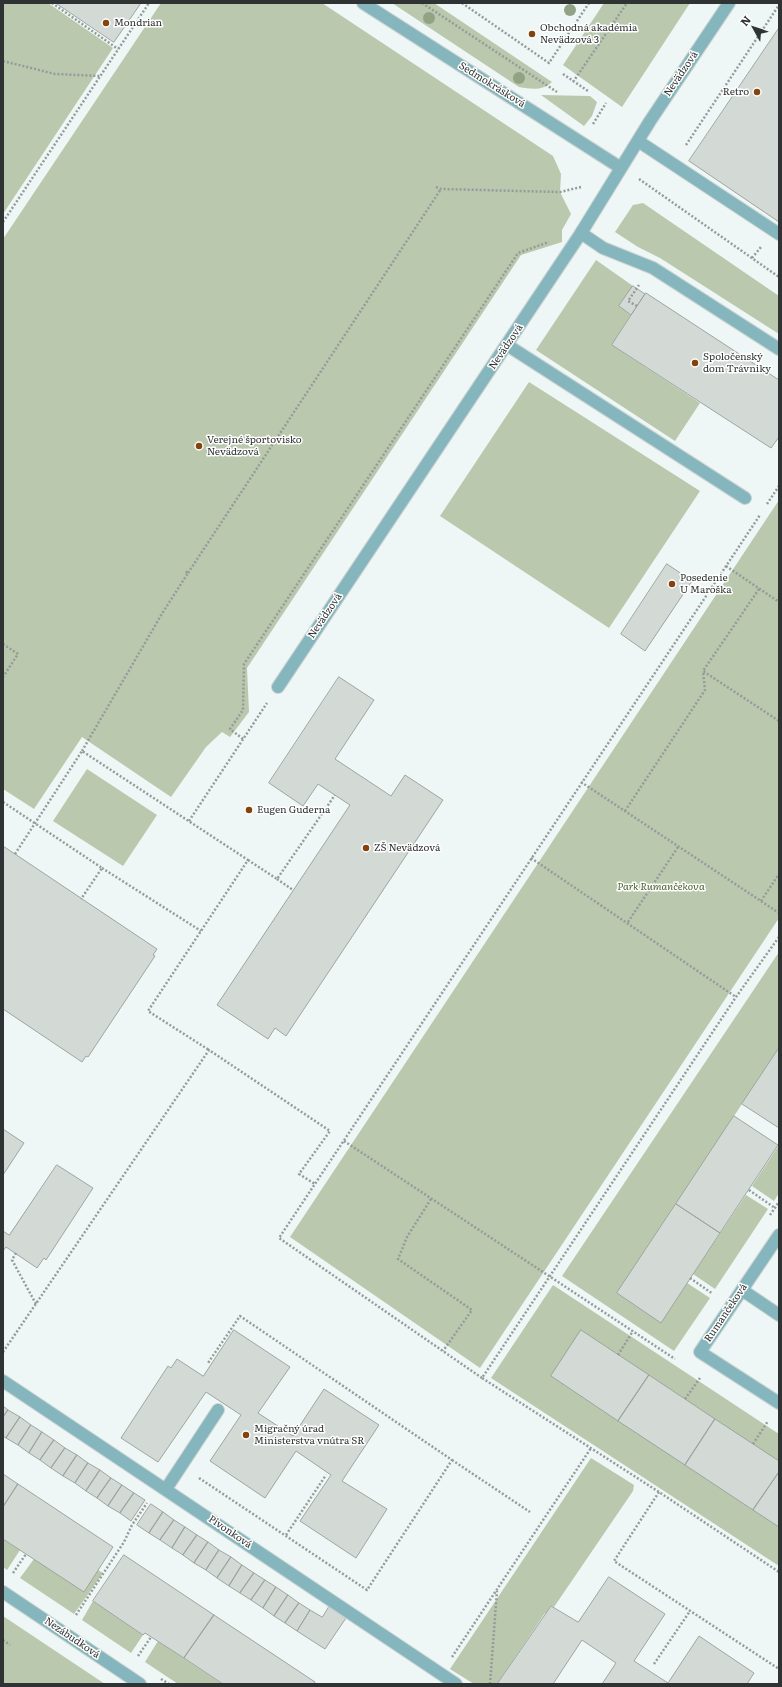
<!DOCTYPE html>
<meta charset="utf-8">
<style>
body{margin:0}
#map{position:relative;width:782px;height:1687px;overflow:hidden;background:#eef7f5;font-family:Literata,serif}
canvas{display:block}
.frame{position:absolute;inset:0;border:4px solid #303333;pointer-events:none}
.north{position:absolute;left:734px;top:8px;width:40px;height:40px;-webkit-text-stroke:3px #fff;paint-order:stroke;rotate:310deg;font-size:11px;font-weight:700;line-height:16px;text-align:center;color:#303333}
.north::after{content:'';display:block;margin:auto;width:14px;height:18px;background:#303333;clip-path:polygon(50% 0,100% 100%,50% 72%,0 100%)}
</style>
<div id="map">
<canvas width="782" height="1687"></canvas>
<div class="frame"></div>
<div class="north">N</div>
</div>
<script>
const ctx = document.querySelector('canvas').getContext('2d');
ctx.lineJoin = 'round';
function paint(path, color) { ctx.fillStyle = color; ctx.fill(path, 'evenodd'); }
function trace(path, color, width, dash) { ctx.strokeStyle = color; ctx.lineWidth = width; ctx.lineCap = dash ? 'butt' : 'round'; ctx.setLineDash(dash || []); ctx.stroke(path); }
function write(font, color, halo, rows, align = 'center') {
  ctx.font = font + ' Literata,serif'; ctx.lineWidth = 3; ctx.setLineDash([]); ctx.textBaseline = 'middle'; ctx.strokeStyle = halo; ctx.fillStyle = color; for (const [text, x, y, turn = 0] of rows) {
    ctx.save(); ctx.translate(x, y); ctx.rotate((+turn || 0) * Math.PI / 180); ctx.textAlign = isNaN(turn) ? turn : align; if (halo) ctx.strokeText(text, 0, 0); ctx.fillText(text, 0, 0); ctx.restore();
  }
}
const green = new Path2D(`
 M3,3H48L113,48L3,214Z
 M161,3H322L553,156L561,174L560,192L571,214L562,230V242L521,255L247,668L249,712L230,737L222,732L206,747L171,797L82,737L34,809L3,789V239Z
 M392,3H434L552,82C542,91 532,89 519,87Z
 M604,3H690L622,107L563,65Z
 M541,95L590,96L597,102L592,116L584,126Z
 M643,203L779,296V334L660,258L638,247L615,232L633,205Z
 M596,260L633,286L619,306L631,315L612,345L700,403L675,441L536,350Z
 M529,382L700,491L609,628L440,516Z
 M779,500V918L480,1368L290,1237Z
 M87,769L157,815L123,866L53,821Z
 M779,952V1048L617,1293L661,1322L687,1283L710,1298L674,1351L562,1276Z
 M779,1145V1193L774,1201L752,1186Z
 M746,1195L768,1209L715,1289L693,1274Z
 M553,1285L779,1434V1566L491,1378Z
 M591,1458L634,1485L633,1491L554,1607L551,1606L546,1613H545L497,1684H474L450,1669Z
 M3,1539L20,1550L7,1570L3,1567Z
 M34,1559L98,1570L103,1573L74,1614L20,1578Z
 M93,1601L143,1635L131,1653L82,1620Z
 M3,1616L105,1684H3Z
 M158,1641L221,1683V1684H178L145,1662Z`);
const building = new Path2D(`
 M56,3H141L114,42Z
 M779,28V222L689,161Z
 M633,286L645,294L631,315L619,306Z
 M646,293L779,380V437L771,448L612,345Z
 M667,564L692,581L645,651L621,634Z
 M339,677L374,700L335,759L391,796L405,775L443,800L286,1036L275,1028L268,1039L217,1005L350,805L318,784L303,806L269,783Z
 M3,846L157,949L153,955L155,956L88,1057L86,1056L82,1062L3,1009Z
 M779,1048V1128L742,1104Z
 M734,1116L778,1145L720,1233L676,1204Z
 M3,1129L24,1143L3,1175Z
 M57,1165L93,1188L46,1260L44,1258L37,1268L6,1247L3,1251V1231L9,1235Z
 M676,1204L720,1233L661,1323L617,1293Z
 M234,1330L290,1367L258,1413L293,1436L324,1389L379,1425L342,1481L387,1509L356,1558L300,1521L331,1475L296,1451L265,1498L210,1461L241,1415L206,1392L158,1462L121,1438L168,1366L171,1368L177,1359L203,1376Z
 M581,1330L649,1375L618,1421L551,1376Z
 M649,1375L715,1419L685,1465L618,1421Z
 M3,1406L8,1410L3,1417Z
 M8,1410L20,1417L6,1438L3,1436V1417Z
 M20,1417L31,1425L18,1445L6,1438Z
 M715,1419L779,1461V1472L753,1510L685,1465Z
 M31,1425L42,1432L29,1453L18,1445Z
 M42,1432L54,1440L40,1460L29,1453Z
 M54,1440L65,1448L51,1468L40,1460Z
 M65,1448L77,1455L63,1476L51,1468Z
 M77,1455L88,1463L75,1483L63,1476Z
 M88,1463L100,1470L86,1491L75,1483Z
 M100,1470L111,1478L97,1498L86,1491Z
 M779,1472V1527L753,1510Z
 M3,1474L18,1484L3,1507Z
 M111,1478L122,1485L108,1506L97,1498Z
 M18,1484L113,1547L84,1592L3,1539V1507Z
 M122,1485L134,1493L120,1513L108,1506Z
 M134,1493L145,1500L131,1521L120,1513Z
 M151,1504L163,1512L149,1533L137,1525Z
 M163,1512L174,1520L160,1540L149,1533Z
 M174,1520L185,1527L172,1548L160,1540Z
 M185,1527L197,1535L183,1555L172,1548Z
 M197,1535L208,1542L194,1563L183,1555Z
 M208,1542L219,1550L206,1570L194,1563Z
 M219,1550L231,1557L217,1578L206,1570Z
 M124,1555L214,1615L184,1658L145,1633L143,1635L93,1601Z
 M231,1557L242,1565L229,1586L217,1578Z
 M242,1565L254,1573L240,1593L229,1586Z
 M254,1573L265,1580L251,1600L240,1593Z
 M609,1577L665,1614L634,1661L668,1683L699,1636L754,1673L747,1684H602L616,1663L582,1640L553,1684H497L551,1606L578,1622Z
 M265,1580L276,1587L263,1608L251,1600Z
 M276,1587L288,1595L274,1616L263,1608Z
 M288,1595L299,1603L285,1623L274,1616Z
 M299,1603L310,1610L297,1631L285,1623Z
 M329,1607L346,1618L325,1649L297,1631L310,1610L322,1617Z
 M214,1615L315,1682L314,1684H223L184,1658Z`);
const path = new Path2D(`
 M52,3L118,49
 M422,3L557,92
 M462,3L549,63L589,3
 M3,61L55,74L100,76
 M563,74L588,91
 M573,82L627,3
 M593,124L606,103
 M686,145L779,5
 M639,179L779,277
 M436,187L441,189L560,192L581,187
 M3,222L149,3
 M752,258L761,247
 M637,306L628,301L639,285
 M767,504L779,486
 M726,566L779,602
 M188,573L441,189
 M759,589L703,671L779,721
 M3,644L18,654L3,677
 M243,739L230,729L243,710L244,664L518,253L549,242
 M82,751L163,612L188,573L185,571
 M581,782L779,913
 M3,802L102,868L81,899
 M625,811L705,690L703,671
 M189,821L267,703
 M15,854L82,751L248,860L148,1011L209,1050
 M531,858L736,997
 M248,860L277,879L335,795
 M102,868L201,931
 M277,879L293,890
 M761,901L779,874
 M628,922L678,847
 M779,937L736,997L482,1378L659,1492L779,1572
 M344,1141L675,1359
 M749,1190L775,1208
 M431,1199L407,1237L398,1259L472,1310L443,1351
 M770,1215L779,1202
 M16,1253L12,1260L36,1304
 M690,1278L713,1294
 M3,1352L209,1050L330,1131L299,1174L315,1184
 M618,1355L633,1331
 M482,1378L279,1238L760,515
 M685,1399L700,1378
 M753,1444L768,1421
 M452,1460L530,1512
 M199,1478L367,1590L452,1460L240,1316L208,1363
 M659,1492L614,1561L779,1669
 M286,1535L326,1475
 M13,1573L26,1554
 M76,1615L124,1542L132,1525L147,1503
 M3,1640L10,1645
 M138,1656L151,1637
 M452,1657L591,1448
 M654,1664L690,1611
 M161,1679L169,1684
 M490,1684L497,1591`);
const lane = new Path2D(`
 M638,141L779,234
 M581,233L603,248L653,268L779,349
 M507,345L745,498
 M742,1290L779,1315
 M166,1489L218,1410`);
const street = new Path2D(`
 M363,3L621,168
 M278,687L581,233L650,121L729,3
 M779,1235L700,1352L779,1403
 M3,1381L456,1684
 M3,1592L140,1684`);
const trees = [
 [570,10],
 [429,18],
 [519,78]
];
const markers = [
 [106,23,4,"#84430e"],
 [532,34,4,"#84430e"],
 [757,92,4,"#84430e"],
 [695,363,4,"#84430e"],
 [199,446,4,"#84430e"],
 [672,584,4,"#84430e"],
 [249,810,4,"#84430e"],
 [366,848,4,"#84430e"],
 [246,1435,4,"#84430e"]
];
const poiNames = [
 ["Mondrian",114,23],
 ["Obchodná akadémia",540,28],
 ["Nevädzová 3",540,40],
 ["Retro",749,92,"right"],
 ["Spoločenský",703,357],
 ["dom Trávniky",703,369],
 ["Verejné športovisko",207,440],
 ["Nevädzová",207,452],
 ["Posedenie",680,578],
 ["U Maroška",680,590],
 ["Eugen Guderna",257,810],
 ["ZŠ Nevädzová",374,848],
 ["Migračný úrad",254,1429],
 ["Ministerstva vnútra SR",254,1441]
];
const streetNames = [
 ["Nevädzová",681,74,-56],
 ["Sedmokrásková",492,85,32],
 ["Nevädzová",506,347,-56],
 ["Nevädzová",325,616,-56],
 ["Rumančeková",726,1313,-56],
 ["Pivonková",230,1532,34],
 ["Nezábudková",72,1638,34]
];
const parkNames = [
 ["Park Rumančekova",661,887]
];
paint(green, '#bac8ad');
paint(building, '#d3d9d5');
trace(building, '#9ea5a0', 1);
trace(lane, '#ccd4d2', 14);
trace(street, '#ccd4d2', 14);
trace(path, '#959b9a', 2.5, [2, 2]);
trace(lane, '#86b6bd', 12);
trace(street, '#86b6bd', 12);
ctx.fillStyle = '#92a385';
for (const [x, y] of trees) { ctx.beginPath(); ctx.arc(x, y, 6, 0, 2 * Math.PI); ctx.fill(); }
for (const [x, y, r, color] of markers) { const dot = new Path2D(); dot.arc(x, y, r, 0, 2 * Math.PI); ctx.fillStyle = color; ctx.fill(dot); trace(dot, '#fff', 1.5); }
write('10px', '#303333', '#fff', poiNames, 'left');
write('10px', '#303333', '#fff', streetNames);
write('italic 10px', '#465f29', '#fff', parkNames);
</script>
